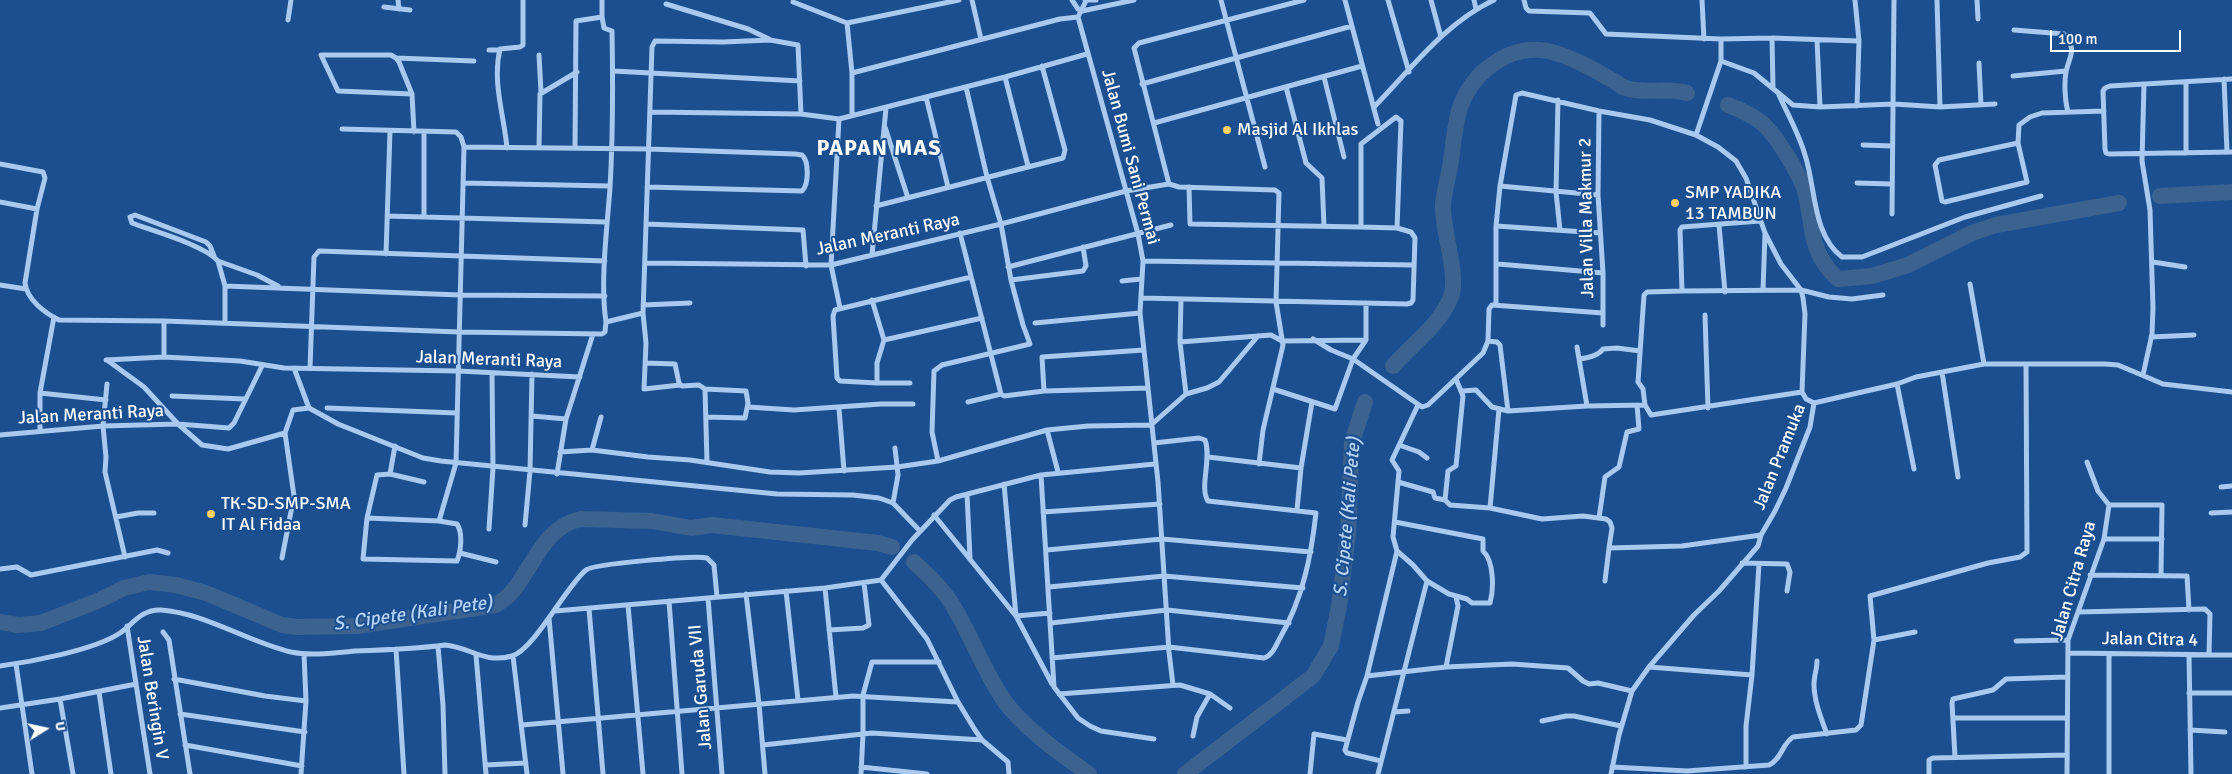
<!DOCTYPE html>
<style>
body{margin:0}
#map{position:relative;width:2232px;height:774px;overflow:hidden;background:#1b4f8f;font-family:Signika,sans-serif}
canvas{display:block}
.north{position:absolute;left:20px;top:704px;width:50px;height:50px;-webkit-text-stroke:4px #1b4f8f;paint-order:stroke;rotate:80deg;font-size:14px;font-weight:700;line-height:20px;text-align:center;color:#fff}
.north::after{content:'';display:block;margin:auto;width:18px;height:22px;background:#fff;clip-path:polygon(50% 0,100% 100%,50% 72%,0 100%)}
.scale{position:absolute;left:2050px;top:30px;width:131px;height:22px;box-sizing:border-box;border:2px solid #fff;border-top:0;padding-left:6px;font-size:15px;line-height:18px;white-space:nowrap;color:#fff;-webkit-text-stroke:4px #1b4f8f;paint-order:stroke}
</style>
<div id="map">
<canvas width="2232" height="774"></canvas>
<div class="north">U</div>
<div class="scale">100 m</div>
</div>
<script>
const ctx = document.querySelector('canvas').getContext('2d');
ctx.lineJoin = 'round';
function trace(path, color, width, dash) { ctx.strokeStyle = color; ctx.lineWidth = width; ctx.lineCap = dash ? 'butt' : 'round'; ctx.setLineDash(dash || []); ctx.stroke(path); }
function write(font, color, halo, rows, align = 'center') {
  ctx.font = font + ' Signika,sans-serif'; ctx.lineWidth = 4; ctx.setLineDash([]); ctx.textBaseline = 'middle'; ctx.strokeStyle = halo; ctx.fillStyle = color; for (const [text, x, y, turn = 0] of rows) {
    ctx.save(); ctx.translate(x, y); ctx.rotate((+turn || 0) * Math.PI / 180); ctx.textAlign = isNaN(turn) ? turn : align; if (halo) ctx.strokeText(text, 0, 0); ctx.fillText(text, 0, 0); ctx.restore();
  }
}
const river = new Path2D(`
 M1728,105C1739,109 1752,115 1762,123C1775,134 1800,174 1805,191C1814,226 1808,252 1838,279L1872,276L1908,265L1972,233L1996,225L2119,203
 M2160,196L2232,192
 M1393,366C1411,345 1440,325 1451,297C1459,274 1442,232 1443,204C1444,192 1448,179 1450,167C1453,149 1454,129 1459,111C1470,74 1508,43 1548,51C1567,55 1594,69 1610,79C1615,81 1619,85 1623,87C1643,95 1667,87 1687,93
 M914,562C928,575 942,588 952,604C971,635 983,669 1003,699C1022,727 1062,755 1089,774
 M0,622L18,625L41,623L100,600L124,588L149,582L176,585L206,593L282,625L298,627L357,626L496,605C501,601 507,598 511,593C533,568 544,526 581,519L652,521L691,528L712,525L878,543L892,547
 M1185,774L1313,676L1331,646L1339,606L1348,534L1352,442L1365,402`);
const street = new Path2D(`
 M398,0L399,9
 M972,0L981,39
 M1072,0L1078,9L1082,11
 M1085,0H1096
 M1221,0L1265,167
 M1345,0L1378,124
 M1388,0L1409,72
 M1431,0L1441,37
 M1474,0L1476,9
 M1524,0L1526,8L1529,11L1590,13L1606,34L1721,39V61L1696,135
 M1702,0L1704,39
 M1855,0L1859,41L1857,106
 M1937,0L1940,107
 M1977,0L1978,19
 M793,2L847,23L852,73V115
 M666,4L748,29L769,39
 M384,7L410,10
 M1082,11L1134,0
 M1078,17L1138,234L1143,261L1140,313L1158,482L1169,652L1173,685
 M288,20L291,0
 M847,23L959,0
 M2014,30L2064,34C2078,51 2069,56 2066,72C2064,83 2065,101 2068,112
 M1772,38L1773,87
 M1721,39L1772,38L1859,41
 M1817,40L1820,107
 M489,50H500
 M539,55L541,92
 M396,58L474,61
 M1721,61L1754,73L1793,105L1820,107L1894,104L1940,107L1995,104
 M1979,63L1981,105
 M613,71L800,81
 M852,73L1060,19L1078,17L1086,1
 M2013,76L2066,71
 M1005,77L1028,166
 M1324,77L1344,157
 M2224,79L2227,152
 M2232,79L2110,86L2105,88L2103,91L2105,149L2106,153L2109,154L2232,152
 M2186,83V153
 M1142,84L1352,26
 M1286,87L1306,163L1322,178L1324,226
 M412,94L399,62L396,58L391,55H321L338,91L412,94L414,132
 M1779,95C1788,115 1799,134 1805,155C1816,188 1812,234 1842,257H1862L1965,217L2041,196
 M926,97L948,187
 M1558,100L1556,192L1560,230
 M1374,107C1411,69 1445,23 1494,0
 M1599,111L1598,195L1603,273V325
 M650,112L801,114L839,119
 M1154,123L1362,66
 M885,127L908,198
 M342,129L456,132L461,137L464,147L456,463L439,521
 M424,133V217
 M2018,143L2027,182L1945,202L1942,201L1935,165L1939,160L2018,143L2019,125L2030,117L2042,113L2104,111
 M1863,145L1892,146
 M464,147L649,149L795,154L802,155C809,161 809,184 802,191L647,187
 M507,148C504,115 492,82 500,49L520,47L523,45V0
 M539,148L540,94L577,72
 M575,148L576,21L602,17V0
 M0,164L43,172L45,178L37,209
 M463,183L610,186
 M1857,183L1892,184
 M1169,184L1179,187L1275,190L1279,193L1276,302L1283,345L1263,430L1259,464
 M1500,186L1598,195
 M0,202L37,209L25,283C27,300 45,313 59,320L164,321L459,332L602,334L605,332L606,322C600,282 607,229 610,188C613,136 613,83 612,31L604,28L602,17
 M876,206L1063,158L1065,150L1042,66
 M1892,214L1894,0
 M387,216L607,222
 M1760,221L1682,227L1680,230L1682,291L1801,290L1829,297L1852,299L1883,295
 M646,224L803,230L806,266
 M1719,225L1725,292
 M1496,226L1600,233
 M1361,227V144L1396,117L1401,121L1397,228
 M960,233L1001,394L1004,396L1044,391L1148,388
 M386,254L390,131
 M872,255L886,108
 M214,256L210,246L206,242L135,215L130,217L132,223C153,231 204,245 218,261L257,275L278,286
 M218,261L225,286V323
 M1143,261L1414,265
 M2153,262L2185,267
 M646,263L831,265L1001,224L1126,191L1169,184L1134,48L1139,43L1304,0
 M1498,264L1603,273
 M1008,267L1171,225
 M971,277L835,310L833,316L837,378L840,381L877,383V363L884,340L982,318
 M1011,280L1083,271L1086,266L1083,247
 M1122,281L1141,279
 M1970,284L1984,364
 M0,285L26,289
 M225,286L460,295L605,296
 M1763,290L1765,234
 M1682,291L1647,292L1644,295L1638,382L1643,389L1645,405L1651,415L1802,392
 M1141,298L1407,304L1411,303L1413,300L1415,238L1411,232L1397,228L1361,227L1190,224L1189,187
 M872,300L884,340
 M1181,300L1180,342L1186,394
 M1496,304V226L1500,186L1516,95L1522,93L1599,111L1650,120L1696,135L1718,147L1736,161L1746,178L1765,233L1781,264L1801,290L1803,298L1805,314L1802,392L1806,399L1814,403
 M643,305L690,303
 M840,308L831,265L839,119L1005,77L1087,54
 M643,313L646,343L644,389L680,385
 M1705,315L1708,408
 M606,322L643,313L652,47L655,41L723,42L770,40L798,45L801,114
 M1035,323L1140,313
 M2151,337L2194,335
 M1313,339L1331,350L1353,359L1422,407L1428,405L1483,353L1488,341L1489,309L1492,305L1603,313
 M1488,341L1497,342L1500,345L1508,411L1587,406L1645,405
 M1180,342L1271,335L1282,341L1366,340
 M1577,347L1587,406
 M164,357V321
 M1579,359C1588,358 1598,356 1603,349L1617,348L1640,351
 M106,360L164,357L240,361L284,368L458,371L580,377
 M107,360L144,387L178,424L202,445L228,449L285,433
 M646,363L675,364L679,383L682,386L699,385L705,389L746,391L748,403L745,418L706,417
 M294,368L309,408
 M310,368L314,257L319,251L605,261
 M1942,372L1958,477
 M2143,375L2152,334L2153,308L2150,210L2142,161L2144,84
 M877,383H910
 M107,384L103,426L106,457L105,472L125,557
 M1897,384L1914,469
 M705,389L707,462
 M1273,389L1335,409L1353,359L1366,340V303
 M1044,391L1042,357L1144,350
 M1462,391L1476,390L1492,407L1508,411
 M40,393L106,400
 M172,396L245,399
 M968,402L1001,394
 M748,407L794,410L881,404H913
 M327,408L457,413
 M839,408L844,471
 M532,416L566,419
 M1047,430L1058,472
 M40,431V393L54,317
 M0,435L103,426L178,424L229,428L234,423L262,366
 M1399,445L1419,452L1427,458
 M592,450L601,417
 M560,452L592,450L648,457L690,460L770,472L799,473L897,467L938,461L1047,430L1088,426L1151,425L1186,394L1207,388L1219,382L1258,336
 M1208,457L1301,468
 M938,461L932,432L934,371L942,365L1030,344L1023,325L1011,280L1001,224L987,177L966,87
 M390,474L395,446
 M557,474L566,419L593,334
 M1041,475L1054,687L1078,718L1090,726L1101,731L1154,739
 M1398,482L1433,492L1435,498L1445,500L1450,505L1490,508L1499,409
 M1004,484L1016,616L1050,613
 M2221,487L2232,486
 M967,494L970,558
 M1445,500L1448,471L1456,466L1463,396L1456,379
 M893,503L898,475L895,448
 M2109,505H2162L2161,575
 M1490,508L1542,519L1583,516L1606,519L1610,522L1612,528L1609,548L1682,546L1761,535
 M1297,510L1301,468L1312,402
 M1043,512L1160,504
 M2211,513L2232,512
 M934,515L1016,616L1052,684
 M116,517L138,513H154
 M367,518L439,521L457,524C463,533 461,551 457,561L363,559L367,518L377,475L390,474L424,482
 M1599,518L1605,477L1619,467L1627,432L1639,429L1637,405
 M1395,522L1483,539V551C1494,561 1494,589 1490,603H1472L1467,599L1449,594L1427,581L1413,565L1397,551L1393,537L1399,471L1392,460L1418,405
 M525,525L530,471L532,374
 M489,529L493,468L492,373
 M2104,539H2162
 M1047,550L1162,539L1311,552
 M460,553L496,562
 M282,558L294,496L285,433L293,410L309,408L338,424L423,458L441,461L777,494L853,495L879,498L893,503L920,531
 M1742,563L1787,564L1790,572L1787,591
 M0,569L17,567L31,575L157,550L168,553
 M2090,575L2187,576L2189,610
 M881,580L927,639L958,702L975,730L982,740L1008,762L1009,774
 M1605,581L1609,548
 M1049,587L1164,576L1303,588
 M825,588L836,697
 M786,591L798,700
 M746,594L759,704L765,774
 M708,598L722,774
 M669,601L682,774
 M628,605L643,774
 M589,609L603,774
 M555,611L825,588L881,580L912,540L950,500L956,497L1041,475L1155,464
 M2078,612L2205,609L2210,614L2209,655
 M549,618L563,774
 M1051,623L1167,610L1289,623
 M127,626L150,774
 M829,630L863,628L869,625L864,583
 M163,632L169,640L190,774
 M1874,640L1915,632
 M2016,641L2068,640
 M438,646L443,705L445,774
 M396,649L404,774
 M2068,653L2232,655
 M2109,654V774
 M476,655L486,774
 M2189,655L2191,774
 M513,656L527,774
 M1052,658L1169,647L1264,658C1273,655 1276,645 1280,638C1303,598 1311,557 1316,513L1208,501C1199,488 1212,458 1205,440L1199,438L1154,443
 M1817,661C1817,669 1814,676 1814,684C1814,701 1821,718 1827,734
 M16,664L32,774
 M0,666C30,662 95,650 120,633C134,623 142,609 161,610C205,613 248,642 291,652C311,656 334,653 355,651C385,650 415,649 445,645C470,647 484,664 512,656C534,650 566,586 586,570C593,564 695,555 707,558L714,565L717,597
 M1446,667L1458,606L1456,597
 M1649,667L1752,675
 M1367,676L1446,667L1512,664L1568,668L1583,681L1589,684L1598,683L1632,691
 M174,679L265,696L306,701
 M99,692L111,774
 M2189,693H2232
 M1059,694L1180,685L1210,694L1230,708
 M60,699L73,774
 M0,708L60,699L136,684
 M1394,712L1408,711
 M180,714L305,732
 M1954,718H2067
 M1542,721L1566,716H1574L1621,726
 M522,725L853,696L958,702
 M2190,730L2225,732
 M1193,736L1197,717L1210,694
 M185,745L302,766
 M763,745L872,733L982,740
 M1955,757L1952,703L1953,699L1993,690L2006,679L2066,677
 M1381,761L1347,753L1345,750L1358,702L1367,676L1397,551
 M485,765L526,763
 M861,767L927,774
 M1612,767L1687,771L1769,765C1781,760 1782,744 1793,737L1856,730L1861,725L1874,640L1870,596L1988,563L2020,557L2027,552L2026,364
 M1746,767V726L1752,675L1759,564
 M301,774L306,701L304,654
 M861,774L863,734V695L872,662H939
 M1310,774L1314,734L1347,740
 M1378,774L1427,581
 M1611,774L1619,735L1632,691L1649,667L1694,615L1719,591L1758,546L1761,535L1775,511L1786,488L1810,427L1814,403L1897,384L1916,377L1984,364H2105L2118,365L2163,384L2232,392
 M1929,774V760L1933,758L2067,755
 M2067,774L2068,640L2104,539L2109,505L2098,491L2087,462`);
const markers = [
 [1227,130,5,"#ffd166"],
 [1675,203,5,"#ffd166"],
 [211,514,5,"#ffd166"]
];
const poiNames = [
 ["Masjid Al Ikhlas",1237,130],
 ["SMP YADIKA",1685,193],
 ["13 TAMBUN",1685,214],
 ["TK-SD-SMP-SMA",221,504],
 ["IT Al Fidaa",221,525]
];
const streetNames = [
 ["Jalan Bumi Sani Permai",1130,157,75],
 ["Jalan Villa Makmur 2",1587,218,-91],
 ["Jalan Meranti Raya",888,235,-12],
 ["Jalan Meranti Raya",489,360,2],
 ["Jalan Meranti Raya",91,415,-3],
 ["Jalan Pramuka",1780,457,-68],
 ["Jalan Citra Raya",2074,581,-74],
 ["Jalan Citra 4",2150,640,1],
 ["Jalan Garuda VII",701,687,-95],
 ["Jalan Beringin V",152,698,81]
];
const waterNames = [
 ["S. Cipete (Kali Pete)",1348,517,-85],
 ["S. Cipete (Kali Pete)",413,614,-8]
];
const districtNames = [
 ["PAPAN MAS",879,149]
];
trace(river, '#3c6290', 16);
trace(street, '#a9c9ee', 5);
for (const [x, y, r, color] of markers) { const dot = new Path2D(); dot.arc(x, y, r, 0, 2 * Math.PI); ctx.fillStyle = color; ctx.fill(dot); trace(dot, '#1b4f8f', 2); }
write('18px', '#fff', '#1b4f8f', poiNames, 'left');
write('18px', '#fff', '#1b4f8f', streetNames);
write('italic 19px', '#b5d3f5', '#1b4f8f', waterNames);
ctx.letterSpacing = '1px';
write('bold 22px', '#fff', '#1b4f8f', districtNames);
ctx.letterSpacing = '0px';
</script>
